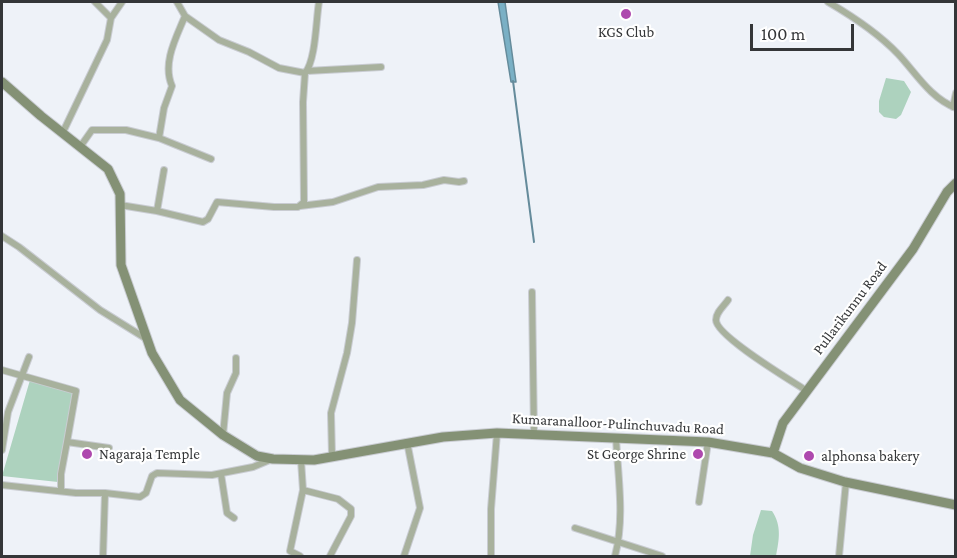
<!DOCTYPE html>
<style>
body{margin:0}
#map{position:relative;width:957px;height:558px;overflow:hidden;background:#eef2f8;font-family:"Crimson Pro",serif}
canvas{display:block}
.frame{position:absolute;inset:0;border:3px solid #343638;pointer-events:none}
.scale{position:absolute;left:750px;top:24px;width:104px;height:27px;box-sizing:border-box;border:3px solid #343638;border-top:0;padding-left:8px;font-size:18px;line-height:21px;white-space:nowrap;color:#343638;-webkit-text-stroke:4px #fff;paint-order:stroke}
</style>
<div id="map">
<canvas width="957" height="558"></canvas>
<div class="frame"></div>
<div class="scale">100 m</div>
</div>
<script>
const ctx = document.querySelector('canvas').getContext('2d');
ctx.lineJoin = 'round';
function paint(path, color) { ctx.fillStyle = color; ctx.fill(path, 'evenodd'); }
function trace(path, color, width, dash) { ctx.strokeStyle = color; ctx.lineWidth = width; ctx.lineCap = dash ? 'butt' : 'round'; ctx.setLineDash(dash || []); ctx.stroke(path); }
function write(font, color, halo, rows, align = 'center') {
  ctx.font = font + ' "Crimson Pro",serif'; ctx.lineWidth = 4.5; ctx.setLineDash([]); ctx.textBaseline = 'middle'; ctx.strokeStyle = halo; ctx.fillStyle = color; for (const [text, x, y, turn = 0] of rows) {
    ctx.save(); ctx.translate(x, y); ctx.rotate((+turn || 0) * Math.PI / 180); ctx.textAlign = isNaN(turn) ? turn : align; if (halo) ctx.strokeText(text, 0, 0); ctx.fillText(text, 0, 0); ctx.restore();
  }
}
const green = new Path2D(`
 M886,78L904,81L911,92L901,115L896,119L884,117L879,112V101Z
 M30,380L75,391L58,482L2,476Z
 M761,510L772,511C782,526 779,540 776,556H750L753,535Z`);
const water = new Path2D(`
 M498,2H505L516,82H511Z`);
const stream = new Path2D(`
 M513,81L534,242`);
const minor = new Path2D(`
 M95,2L111,18
 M828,2C852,16 878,33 898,54C916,73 930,98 956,108
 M185,16L219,40L249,52L279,68L305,73
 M307,71L381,67
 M953,107L956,93
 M63,132L107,40L111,18L122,2
 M159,138L211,159
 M80,147L92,130H126L159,138L164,108L172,86C162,63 176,38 185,16L177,2
 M120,205L157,211L203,222L208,219L217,202L274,207H298L304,202L303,102L305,73C316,60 316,19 319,2
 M300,206L333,202L378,187L423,185L444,180L459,182L464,181
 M157,211L164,170
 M2,236L19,247L100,310L145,338
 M532,292L534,435
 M728,300C724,306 716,312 716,320C716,336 792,381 807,391
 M2,370L76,391L67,442
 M223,435L227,393L236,373V358
 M2,450L8,412L29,357
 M332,456L331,413L347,353L352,323L357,260
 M221,474L227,513L234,518
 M2,485L76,493H105L140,497L146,493L152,476L157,473L212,475L253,467L272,459
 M303,490L338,499L351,509V516L330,556
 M61,491V474L67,442L109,448
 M699,502L708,442
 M575,528L662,556
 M103,556L105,493
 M300,556L290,551L303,490L301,460
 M404,556L420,508L407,442
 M491,556V509L497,433
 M615,556C625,518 618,477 616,438
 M839,556L846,482`);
const secondary = new Path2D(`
 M2,82L41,116L108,169L120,194L121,265L152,353L180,400L223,435L257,456L273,459L314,460L443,437L497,433L708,442L773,453L800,468L845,482L956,505
 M773,453L783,423L913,249L947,192L956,183`);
const markers = [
 [626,14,6,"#ae49ae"],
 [87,454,6,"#ae49ae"],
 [698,454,6,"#ae49ae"],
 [809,456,6,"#ae49ae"]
];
const poiNames = [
 ["KGS Club",626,32,"center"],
 ["Nagaraja Temple",99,454],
 ["St George Shrine",686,454,"right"],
 ["alphonsa bakery",821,456]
];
const streetNames = [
 ["Pullarikunnu Road",850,308,-53],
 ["Kumaranalloor-Pulinchuvadu Road",618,424,3]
];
paint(green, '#add2be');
paint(water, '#7ab0c5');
trace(water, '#658b9b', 1.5);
trace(stream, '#658b9b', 2);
trace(minor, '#c9ccd2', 8);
trace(secondary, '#c9ccd2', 11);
trace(minor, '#a8b19d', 6);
trace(secondary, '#849175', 9);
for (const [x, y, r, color] of markers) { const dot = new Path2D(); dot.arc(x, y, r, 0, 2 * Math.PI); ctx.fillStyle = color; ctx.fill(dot); trace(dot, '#fff', 2); }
write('15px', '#343638', '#fff', poiNames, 'left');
write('15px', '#343638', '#fff', streetNames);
</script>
